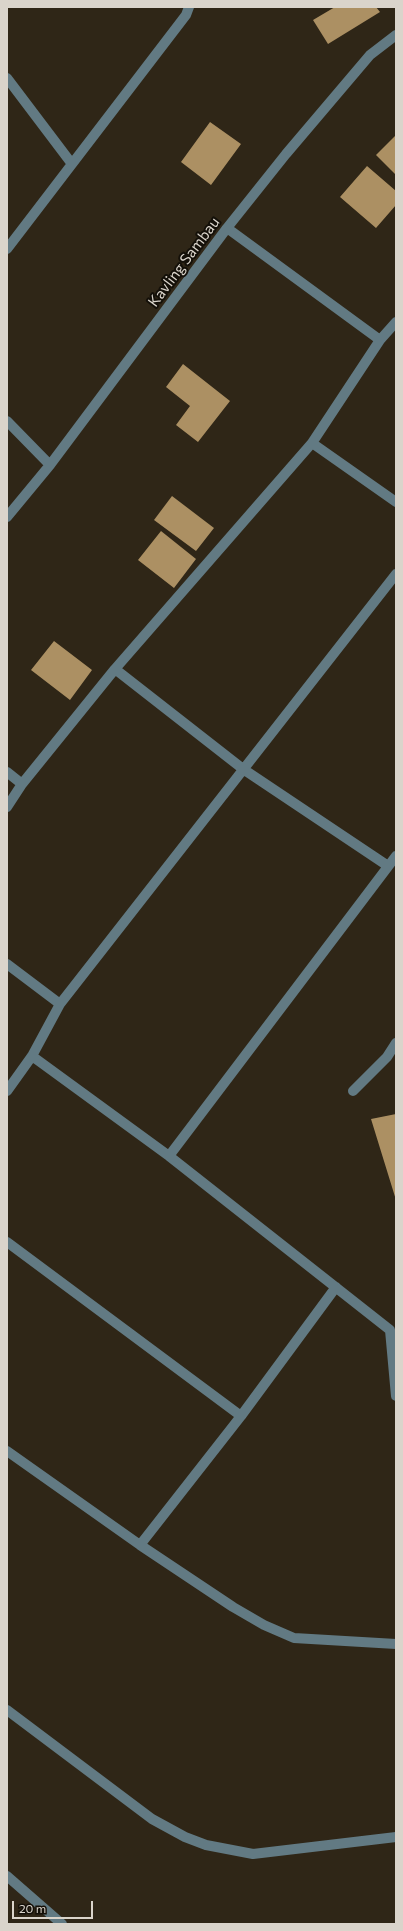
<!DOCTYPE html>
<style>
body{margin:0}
#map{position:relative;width:403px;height:1931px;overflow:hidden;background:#2f2617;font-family:Commissioner,sans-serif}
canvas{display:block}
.frame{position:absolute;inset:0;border:8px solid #dad4cb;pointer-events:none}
.scale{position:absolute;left:12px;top:1901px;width:81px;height:18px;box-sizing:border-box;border:2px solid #dad4cb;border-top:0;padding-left:5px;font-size:12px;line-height:14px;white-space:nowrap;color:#dad4cb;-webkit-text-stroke:3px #141009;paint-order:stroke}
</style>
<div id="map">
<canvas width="403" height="1931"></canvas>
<div class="frame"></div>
<div class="scale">20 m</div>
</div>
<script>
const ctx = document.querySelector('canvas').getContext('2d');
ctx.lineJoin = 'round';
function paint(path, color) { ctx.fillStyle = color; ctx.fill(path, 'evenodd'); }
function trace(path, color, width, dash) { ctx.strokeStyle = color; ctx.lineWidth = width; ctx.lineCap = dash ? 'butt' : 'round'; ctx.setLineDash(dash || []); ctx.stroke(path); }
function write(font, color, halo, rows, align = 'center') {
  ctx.font = font + ' Commissioner,sans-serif'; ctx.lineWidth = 4; ctx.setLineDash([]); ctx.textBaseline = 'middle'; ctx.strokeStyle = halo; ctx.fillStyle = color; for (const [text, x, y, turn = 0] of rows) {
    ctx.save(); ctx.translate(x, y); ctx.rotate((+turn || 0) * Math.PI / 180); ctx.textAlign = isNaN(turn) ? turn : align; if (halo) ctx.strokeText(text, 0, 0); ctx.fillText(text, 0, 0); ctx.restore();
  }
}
const building = new Path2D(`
 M335,7H376L380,12L328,44L313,20Z
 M210,122L241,144L211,185L181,162Z
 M396,135V175L376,155Z
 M367,166L396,191V205L376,228L340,197Z
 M183,364L230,401L198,442L176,425L190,406L166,387Z
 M172,496L214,528L196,551L154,520Z
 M161,531L196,559L174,588L138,560Z
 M54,641L92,670L70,700L31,670Z
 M396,1114V1200L371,1119Z`);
const minor = new Path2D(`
 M7,78L72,164
 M227,228L380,340
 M7,249L186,15L189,7
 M7,421L50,465
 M312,443L396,502
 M7,517L50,465L227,228L286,154L370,55L396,35
 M115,669L243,769L388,866
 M7,772L22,784
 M7,807L22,784L115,669L312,443L380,340L396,322
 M7,964L60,1004
 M32,1056L169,1156L390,1330L396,1396
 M7,1091L32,1056L60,1004L396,574
 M353,1091L387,1057L396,1043
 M169,1156L396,856
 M7,1242L241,1416
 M7,1451L140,1545L233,1607L264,1625L294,1638L396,1644
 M140,1545L241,1416L336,1287
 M7,1710L152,1819L185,1837L206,1845L253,1854L396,1837
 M7,1876L62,1924`);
const streetNames = [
 ["Kavling Sambau",184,262,-53]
];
paint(building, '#ac9063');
trace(minor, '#627a83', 10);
write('15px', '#dad4cb', '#141009', streetNames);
</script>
